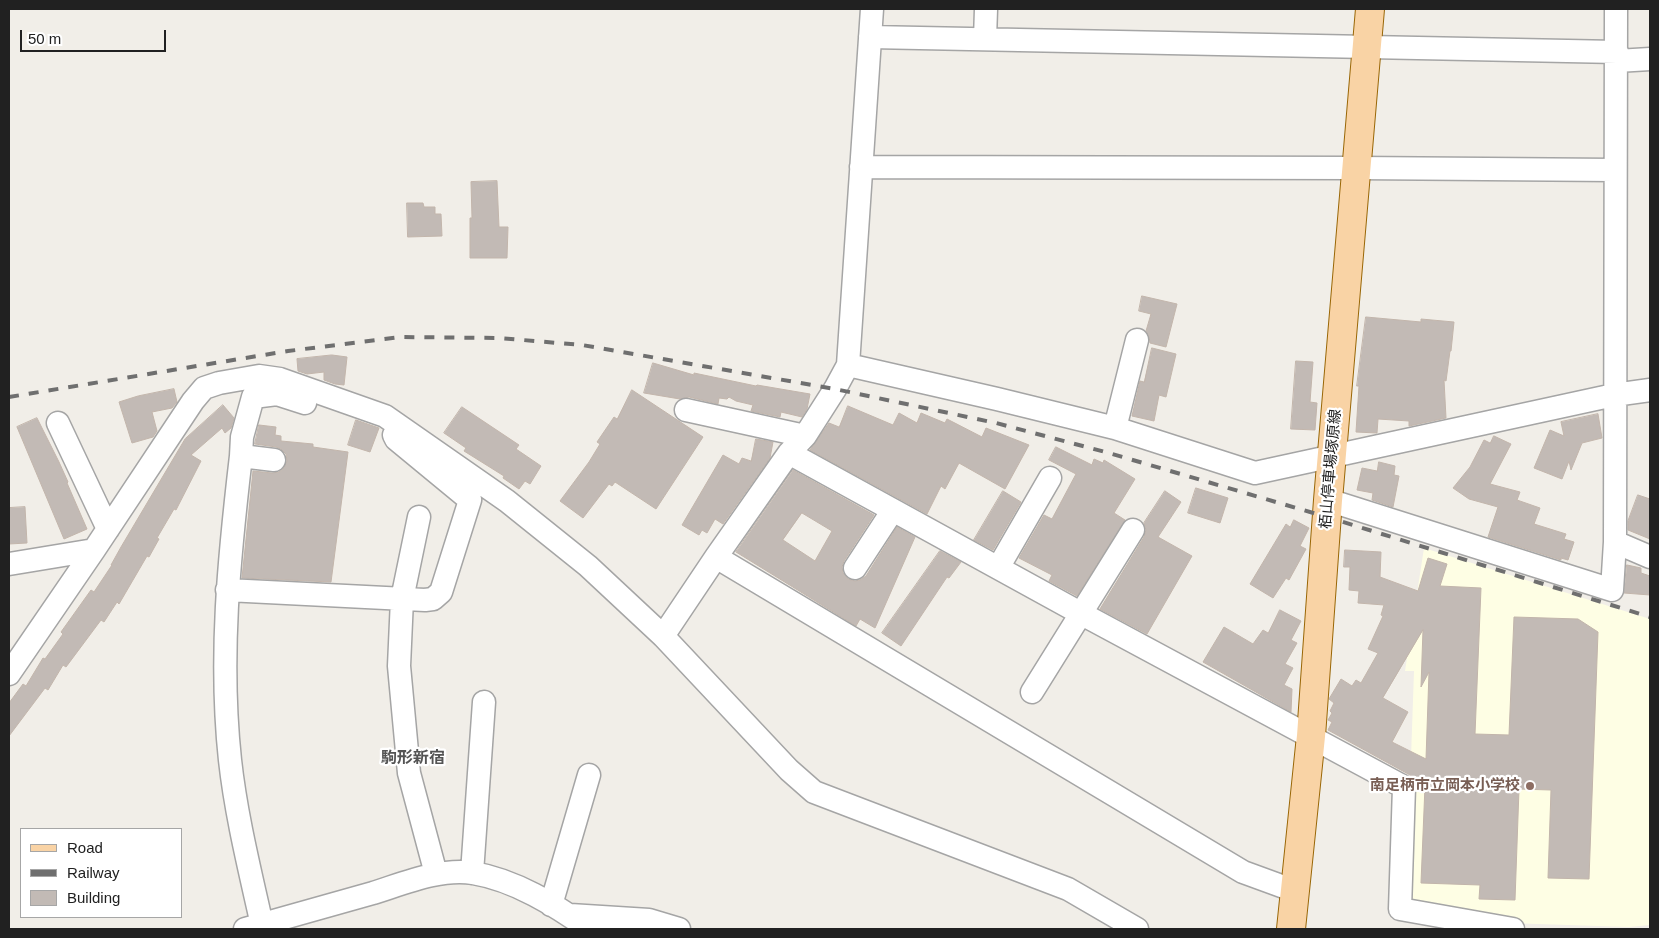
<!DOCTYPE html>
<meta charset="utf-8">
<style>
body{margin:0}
#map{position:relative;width:1659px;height:938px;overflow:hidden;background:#f1eee8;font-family:Arial,sans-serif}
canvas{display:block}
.frame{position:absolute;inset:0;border:10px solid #212121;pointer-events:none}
.legend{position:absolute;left:20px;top:828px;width:162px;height:90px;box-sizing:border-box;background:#fff;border:1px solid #a6a6a6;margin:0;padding:6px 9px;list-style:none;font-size:15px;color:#212121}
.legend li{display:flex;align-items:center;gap:10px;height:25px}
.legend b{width:25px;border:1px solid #a6a6a6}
.scale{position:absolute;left:20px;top:30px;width:146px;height:22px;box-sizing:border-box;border:2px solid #212121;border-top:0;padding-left:6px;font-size:15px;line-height:18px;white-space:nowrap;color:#212121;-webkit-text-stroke:4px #fff;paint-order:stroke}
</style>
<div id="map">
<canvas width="1659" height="938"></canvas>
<div class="frame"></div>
<ul class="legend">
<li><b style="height:6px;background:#f9d3a5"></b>Road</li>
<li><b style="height:6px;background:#6f6f6f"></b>Railway</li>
<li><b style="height:14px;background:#c2bab5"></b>Building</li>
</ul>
<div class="scale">50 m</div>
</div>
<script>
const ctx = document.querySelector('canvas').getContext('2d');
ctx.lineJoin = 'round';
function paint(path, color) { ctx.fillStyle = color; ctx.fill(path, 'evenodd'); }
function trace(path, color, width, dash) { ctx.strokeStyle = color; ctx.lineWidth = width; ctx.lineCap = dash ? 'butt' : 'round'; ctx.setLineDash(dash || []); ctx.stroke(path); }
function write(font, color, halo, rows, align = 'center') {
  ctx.font = font + ' Arial,"Noto Sans JP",sans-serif'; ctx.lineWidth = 4.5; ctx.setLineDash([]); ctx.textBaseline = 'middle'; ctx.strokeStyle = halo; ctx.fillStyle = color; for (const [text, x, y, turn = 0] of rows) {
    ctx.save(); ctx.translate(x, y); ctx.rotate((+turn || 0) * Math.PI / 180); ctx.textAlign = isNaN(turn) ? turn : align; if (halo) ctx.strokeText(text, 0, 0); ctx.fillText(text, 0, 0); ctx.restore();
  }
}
const education = new Path2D(`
 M1424,548L1650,619V925L1629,927L1507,923L1406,902L1414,671H1405Z`);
const building = new Path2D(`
 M497,181L499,227H508L507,258H470V218H472L471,182Z
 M407,203H423L424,207H435V214H441L442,236L408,237Z
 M1142,296L1177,304L1166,347L1150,343L1149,336L1146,331L1151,314L1139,311Z
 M1366,317L1421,322V319L1454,322L1451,351H1450L1446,381L1444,380L1446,418L1409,426V421L1378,419L1377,433L1356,432L1359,386H1357Z
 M1152,348L1176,354L1166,397L1159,395L1154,421L1132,416L1140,381L1144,382Z
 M332,355L347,357L344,385L335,384L324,380V372L307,374L298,371L297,359Z
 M1296,361L1313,362L1310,402L1317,403L1315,430L1291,429Z
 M653,363L694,375V373L756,386L757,385L810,394L807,409L802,417L781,412L780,417L751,411L753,405L736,401L729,397L727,399L719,398L718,404L689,397L680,399L644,393Z
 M174,389L177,402L172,408L152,412L157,431L153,437L132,443L119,402L138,396Z
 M632,390L703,437L656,509L615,482L612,486L609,484L583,518L560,501L589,462L600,444L597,442L614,417L617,419Z
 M223,405L234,418L231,428L225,433L222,428L191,455L201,461L176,510L174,509L157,538L159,539L149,557L147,556L119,604L117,602L104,622L101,620L66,667L63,665L48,690L45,688L9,736V703L23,684L26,686L43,658L45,659L63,634L61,632L91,590L94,592L112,565H111L121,547L185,439Z
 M848,406L893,425L899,413L917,423L921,413L945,423L947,419L982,437L986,428L1029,445L1005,489L959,463L945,489L941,486L927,514L810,450L829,423L839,427Z
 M462,407L519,445L516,449L541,466L530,484L525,481L519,489L503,478L504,476L464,451L466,448L444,433Z
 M1598,414L1602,438L1582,443L1571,470L1569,461L1562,479L1534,468L1550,430L1564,436L1561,422Z
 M37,418L59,462L68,482L67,483L87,529L64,539L17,427Z
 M356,420L379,428L370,452L348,445Z
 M259,425L276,427L275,435L281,436V441L313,444V447L348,452L331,582L242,578L253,471L272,473L279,472L284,468L287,461L286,454L281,449L276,447L255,444Z
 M1494,436L1511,444L1490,484L1520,492L1517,500L1540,508L1534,524L1566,534L1564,539L1574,542L1568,560L1561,558V560L1488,537L1498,507L1469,499L1453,488L1470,467L1484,440L1490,443Z
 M756,439L773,442L770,458L723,524L715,519L707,533L702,530L699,535L682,525L723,455L739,464L742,458L751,461Z
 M1056,447L1092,465L1094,459L1103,463L1104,460L1135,479L1114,513L1125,520L1077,596L1049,581L1052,575L1019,558L1044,515L1052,519L1076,474L1049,460Z
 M1379,462L1395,466L1394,475L1399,476L1393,507L1372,500L1373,493L1357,490L1362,468L1377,471Z
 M793,470L874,515L844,561L842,567L843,573L848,579L855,581L860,580L866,576L897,527L915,537L875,628L860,619L856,626L736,552ZM802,513L832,531L815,561L783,540Z
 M1196,488L1228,498L1220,523L1188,513Z
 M1003,491L1021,502L993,550L974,540Z
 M1165,491L1181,502L1158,537L1192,556L1147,634L1100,609L1144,537L1146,530L1144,523Z
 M1638,495L1650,499V539L1628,530V521Z
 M25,507L27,543L9,544V508Z
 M1294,520L1309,528L1300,546L1306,549L1289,580L1286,578L1273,598L1250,584L1286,524L1290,527Z
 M1345,550L1381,552L1380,577L1418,591L1428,558L1447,564L1440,586L1481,588L1475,734L1509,735L1514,617L1578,619L1598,632L1589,879L1548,878L1551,790L1519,789L1515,900L1479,899L1480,885L1421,883L1425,786L1415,781L1410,775L1328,730L1332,722L1328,720L1332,713L1330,711L1334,703L1329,699L1341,679L1352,686L1356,680L1361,683L1378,653L1368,649L1383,616L1381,615L1384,605L1358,603L1359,591L1349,590L1350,567H1344ZM1423,630L1421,687L1429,672L1426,759L1392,742L1408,712L1383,698Z
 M940,551L961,562L949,578L947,577L901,646L882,633Z
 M1627,565L1641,568V573L1650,576V595L1624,593Z
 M1280,610L1301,621L1291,640L1297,643L1285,664L1293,668L1284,685L1292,689L1291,712L1203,662L1224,627L1253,644L1263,630L1268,633Z`);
const minor = new Path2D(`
 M870,37L1617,52
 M985,39L986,9
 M1617,61L1650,59
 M861,167L1356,168L1615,170
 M848,365L997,399L1115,428L1255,473L1614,395L1650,390
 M686,410L805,436
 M58,423L108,529
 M1115,428L1137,340
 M789,453L1082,614L1404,787L1400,909L1513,929
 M241,456L274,460
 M1328,500L1612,590L1615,542L1616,9
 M419,517L402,599L399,666L409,773L436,874
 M1615,542L1650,557
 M716,557L1243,872L1295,891
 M9,564L94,550
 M855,568L893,510
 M998,568L1050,478
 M227,590L425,600L433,599L441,592L470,500L396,439L394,435
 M663,636L716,557L789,453L805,436L835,389L848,365L872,9
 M9,674L94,550L193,401L204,388L219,383L259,376L280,379L385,416L507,501L588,566L663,636L789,770L814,792L1068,889L1137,929
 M1032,692L1133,530
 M472,873L484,702
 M551,905L589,775
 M570,915L649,920L679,929
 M262,925C250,871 236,815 230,760C219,658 229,558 241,456L242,437L253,397L277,394L305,403
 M245,929C288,917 330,905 373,893C405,883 440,868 473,873C515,880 555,905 589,929`);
const major = new Path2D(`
 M1291,929L1311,736L1328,500L1370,9`);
const rail = new Path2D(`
 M9,397L288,351L401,337L499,338L582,345L835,389L996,423L1109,453L1327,517L1650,617`);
const markers = [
 [1530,786,5,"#8d6e63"]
];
const streetNames = [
 ["栢山停車場塚原線",1331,469,-85]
];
const educationNames = [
 ["南足柄市立岡本小学校",1520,786]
];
const neighbourhoodNames = [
 ["駒形新宿",413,759]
];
paint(education, '#fefee4');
paint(building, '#c2bab5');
trace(building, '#c2b5ab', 1);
trace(minor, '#a5a5a5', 25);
trace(major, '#996605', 30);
trace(minor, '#fff', 22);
trace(major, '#f9d3a5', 28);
trace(rail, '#6f6f6f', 4, [10, 10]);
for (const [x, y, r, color] of markers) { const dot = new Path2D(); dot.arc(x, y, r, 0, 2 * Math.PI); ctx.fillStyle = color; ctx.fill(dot); trace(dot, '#fff', 2); }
write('15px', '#212121', '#fff', streetNames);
write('bold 15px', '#785e54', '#fff', educationNames, 'right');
write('bold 16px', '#545454', '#fff', neighbourhoodNames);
</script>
